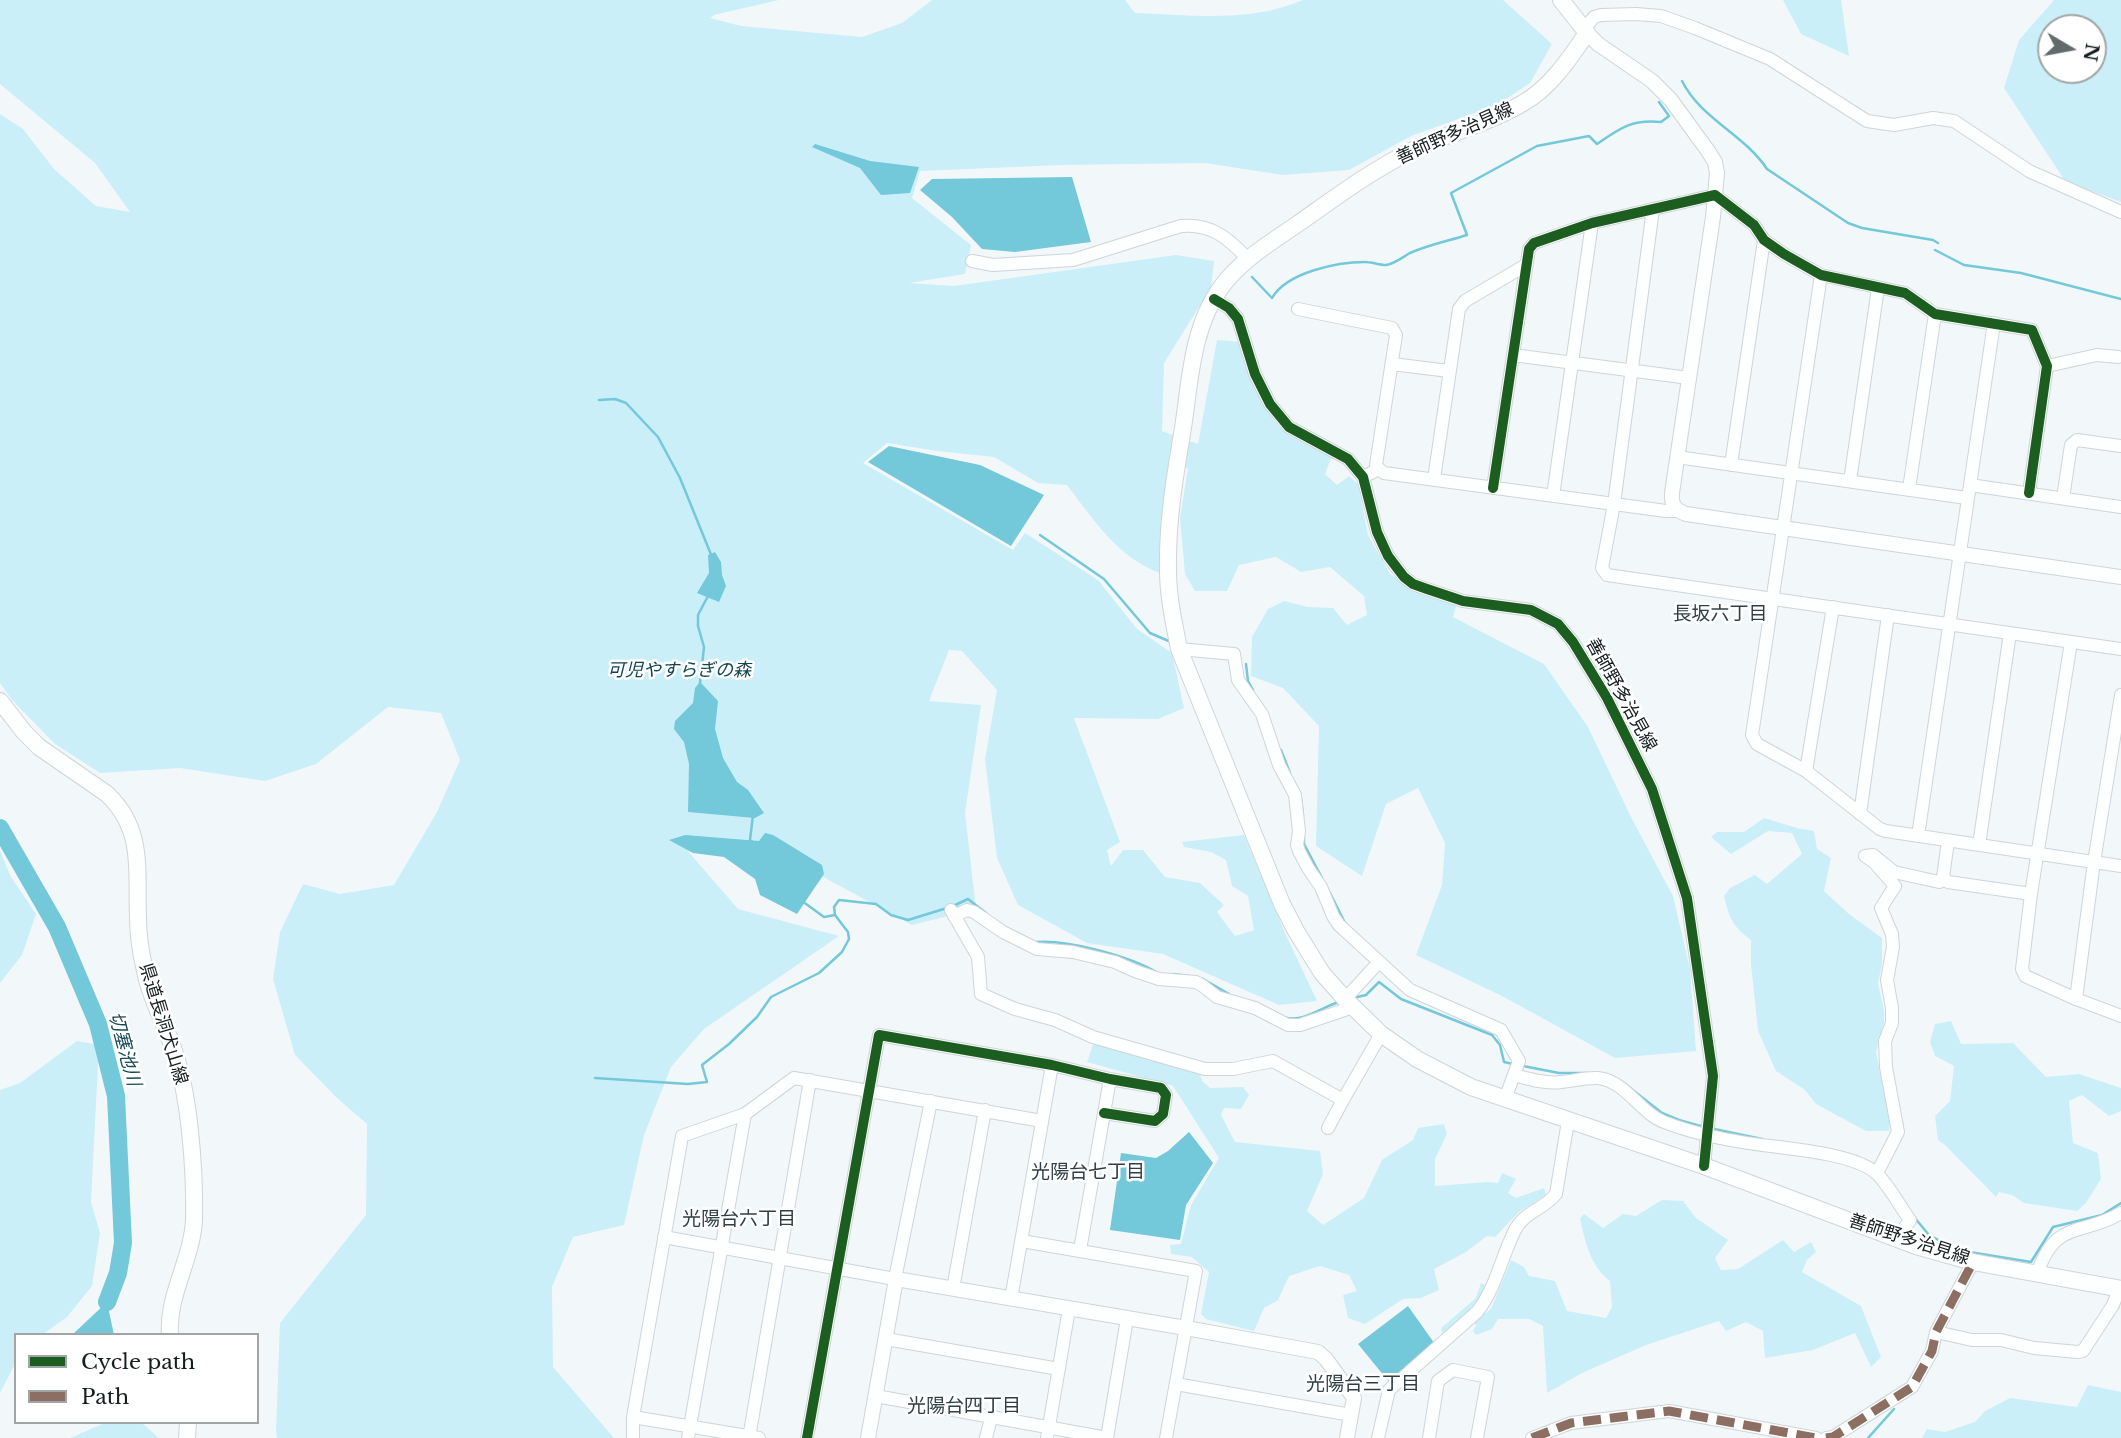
<!DOCTYPE html>
<meta charset="utf-8">
<style>
body{margin:0}
#map{position:relative;width:2121px;height:1438px;overflow:hidden;background:#f2f8fa;font-family:"Libre Baskerville",serif}
canvas{display:block}
.legend{position:absolute;left:14px;top:1333px;width:245px;height:91px;box-sizing:border-box;background:#fff;border:2px solid #a2a5a5;margin:0;padding:9px 12px;list-style:none;font-size:21px;color:#161d1f}
.legend li{display:flex;align-items:center;gap:14px;height:35px}
.legend b{width:35px;border:2px solid #a2a5a5}
.north{position:absolute;left:2037px;top:14px;width:70px;height:70px;box-sizing:border-box;background:#fff;border:2px solid #a2a5a5;border-radius:50%;rotate:100deg;font-size:19px;font-weight:700;line-height:28px;text-align:center;color:#161d1f}
.north::after{content:'';display:block;margin:auto;width:24px;height:32px;background:#636a6c;clip-path:polygon(50% 0,100% 100%,50% 72%,0 100%)}
</style>
<div id="map">
<canvas width="2121" height="1438"></canvas>
<ul class="legend">
<li><b style="height:9px;background:#1b5e20"></b>Cycle path</li>
<li><b style="height:9px;background:#8d6e63"></b>Path</li>
</ul>
<div class="north">N</div>
</div>
<script>
const ctx = document.querySelector('canvas').getContext('2d');
ctx.lineJoin = 'round';
function paint(path, color) { ctx.fillStyle = color; ctx.fill(path, 'evenodd'); }
function trace(path, color, width, dash) { ctx.strokeStyle = color; ctx.lineWidth = width; ctx.lineCap = dash ? 'butt' : 'round'; ctx.setLineDash(dash || []); ctx.stroke(path); }
function write(font, color, halo, rows, align = 'center') {
  ctx.font = font + ' "Libre Baskerville","Noto Sans JP",serif'; ctx.lineWidth = 5; ctx.setLineDash([]); ctx.textBaseline = 'middle'; ctx.strokeStyle = halo; ctx.fillStyle = color; for (const [text, x, y, turn = 0] of rows) {
    ctx.save(); ctx.translate(x, y); ctx.rotate((+turn || 0) * Math.PI / 180); ctx.textAlign = isNaN(turn) ? turn : align; if (halo) ctx.strokeText(text, 0, 0); ctx.fillText(text, 0, 0); ctx.restore();
  }
}
const green = new Path2D(`
 M0,0H779L714,15L710,18L741,26L862,37L902,23L932,0H1125L1135,13C1191,15 1250,23 1303,0H1503L1552,44L1530,83L1497,105L1411,136L1349,170L1283,175L1205,163L1061,165L920,171L912,198L971,245L965,274L909,283L954,286L1176,255L1214,261L1211,288L1164,363L1162,431L1198,444L1217,340L1242,342C1250,373 1259,408 1283,430C1295,441 1317,448 1332,456L1325,474L1337,485L1349,476L1358,484L1368,535L1390,574L1412,588L1457,603L1453,617L1544,664L1588,727L1632,819L1673,896L1690,969L1696,1051L1615,1058L1502,996L1416,955L1442,885L1445,843L1418,788L1386,804L1362,876L1316,846L1319,726L1283,688L1251,676L1252,637L1268,609L1284,601L1308,607L1333,608L1347,625L1367,615L1364,596L1330,567L1301,572L1276,557L1239,565L1227,591H1195L1185,574L1180,518L1188,468L1170,464L1160,555V573C1118,558 1093,519 1067,485L1038,483L994,457L937,451L887,443L863,463L1013,550L1025,533L1098,580L1137,629L1172,653L1184,708L1158,719L1074,718L1120,842L1107,850L1111,866L1123,850H1143L1165,877L1200,883L1224,905L1217,912L1235,936L1254,930L1248,896L1232,886L1226,860L1211,852L1184,847L1182,842L1244,835L1285,933L1317,1001L1279,1005L1163,954L1087,943L1018,905L997,858L985,759L997,690L962,651L949,650L929,701L981,705L965,813L976,909L912,925L766,846L700,854L687,850L738,909L839,936L704,1029L671,1067L644,1135L624,1225L573,1237L552,1287L553,1367L614,1438H277L276,1431L280,1323L366,1215L367,1124L337,1098L295,1055L273,979L280,932L303,884L340,894L394,885L437,812L460,760L441,713L388,707L316,764L265,781L180,768L100,773L55,744L12,700L0,683V114L23,129L54,169L96,206L130,212L95,163L0,84Z
 M1783,0H1841L1849,56L1801,34Z
 M2054,0H2121V202L2065,181L2004,88L2019,40ZM2051,28H2093V70H2051Z
 M1764,818L1797,828L1814,831L1817,849L1831,858L1824,891L1849,914L1882,938V964L1878,983L1884,1011V1024L1876,1052L1890,1120L1889,1131H1866L1816,1104L1805,1090L1776,1071L1758,1031L1751,964V940C1732,926 1729,917 1724,896L1730,888L1755,875L1767,884L1802,854L1792,833L1768,831L1731,854L1711,837L1717,832H1744Z
 M0,851L11,877L36,914L22,955L0,983Z
 M1951,1021L1961,1044L2013,1043L2046,1077L2079,1074L2121,1088V1111L2109,1116L2082,1095L2069,1101L2073,1143L2098,1153L2101,1179L2086,1203L2077,1211L2024,1203L2012,1195L1999,1192L1996,1197L1945,1145L1938,1140L1935,1116L1950,1101L1954,1066L1935,1056L1930,1042L1935,1024Z
 M77,1041L99,1045L91,1202L100,1233L92,1286L67,1317L42,1335H16V1362L0,1393V1090L20,1083Z
 M1094,1042L1199,1070L1202,1081L1210,1088L1243,1087L1249,1095L1241,1109L1224,1108L1221,1115L1235,1142L1320,1151L1323,1174L1307,1211L1323,1225L1364,1198L1382,1160L1413,1140L1418,1128L1444,1124L1447,1134L1435,1159V1186L1487,1182L1498,1183L1502,1173L1516,1179L1508,1193L1516,1198L1544,1188L1546,1195L1519,1212L1495,1237L1487,1236L1466,1252L1434,1269L1439,1290L1421,1298L1403,1299L1365,1324L1348,1318L1343,1295L1357,1291L1349,1275L1320,1266L1289,1276L1278,1300L1264,1308L1254,1331L1206,1319L1201,1314L1209,1272L1192,1257L1171,1254L1170,1245L1181,1244L1191,1205L1219,1158L1173,1086L1087,1062Z
 M1662,1200L1683,1201L1696,1218L1728,1240L1715,1258L1721,1270L1738,1269L1783,1240L1794,1252L1811,1242L1816,1252L1807,1260L1802,1272L1861,1306L1881,1357L1871,1367L1855,1333L1813,1350L1765,1358L1763,1331L1746,1322L1726,1331L1719,1321L1646,1345L1582,1373L1547,1393L1543,1326L1529,1319H1498L1492,1329L1476,1335L1473,1331L1476,1325L1470,1317L1443,1335L1441,1328L1476,1298L1481,1283L1489,1287L1479,1307L1486,1313L1491,1309L1511,1260L1524,1267L1529,1276L1555,1281L1567,1311L1606,1318L1612,1307L1610,1281C1590,1266 1585,1241 1580,1218L1584,1214L1603,1228L1623,1214L1636,1216Z
 M2088,1385L2121,1392V1438H1922L1927,1429L1945,1432L1975,1422L1985,1411L2010,1398L2077,1407Z
 M107,1422L143,1424L159,1438H70Z`);
const water = new Path2D(`
 M815,144L870,161L919,167L910,193L881,195L860,168L812,147Z
 M1072,177L1091,242L1015,252L982,249L952,217L920,190L932,179Z
 M889,446L980,465L1044,495L1011,546L868,462Z
 M715,552L721,562L722,575L726,586L719,602L697,593L709,573L708,555Z
 M700,682L718,701L715,729L723,758L737,782L748,790L764,813L755,818L688,812L689,764L684,742L674,729L675,721L693,703L695,688Z
 M765,833L773,835L822,865L824,874L797,914L760,895L755,879L724,857L693,853L669,840L685,835L759,841Z
 M1189,1132L1213,1163L1186,1205L1180,1240L1110,1230L1121,1153L1156,1158L1168,1151Z
 M107,1302L114,1335H72Z
 M1408,1306L1437,1347L1389,1382L1358,1344Z`);
const stream = new Path2D(`
 M1682,81C1701,119 1744,134 1767,169L1848,223L1862,228L1933,240L1938,243
 M1935,250L1964,265L2021,273L2121,299
 M1252,277L1272,298C1287,272 1338,262 1365,262C1372,262 1379,265 1386,265C1394,264 1403,257 1410,253C1428,245 1448,241 1467,235L1451,193L1537,146L1589,136L1597,144C1620,128 1632,119 1661,122L1669,116L1659,102
 M599,400L615,399L626,403L658,437L680,478L712,557
 M1040,535L1104,579L1150,633L1171,642
 M1246,664L1248,681L1253,690
 M700,683L704,647L698,626V615L708,596
 M1281,750L1290,773
 M1301,799L1303,816
 M1304,837V844L1322,878
 M752,842L750,840L753,815
 M1330,893L1346,925
 M802,901L824,917L835,915
 M953,906L968,899L986,913
 M1037,942C1069,940 1130,956 1158,973
 M1174,974L1188,976
 M1198,978L1203,979L1229,994
 M1353,998L1366,995L1379,982L1401,999L1492,1035L1500,1045L1504,1062L1513,1064
 M1287,1018C1303,1022 1324,1006 1339,1002
 M1523,1066L1559,1073H1586
 M595,1078L688,1084L707,1082L702,1065L729,1044L757,1017L771,997L819,973L842,952L849,939L848,932L835,915L834,907L839,900L876,904L891,915L908,920L947,908
 M1625,1084L1662,1113L1679,1120L1704,1127
 M1714,1129L1762,1139
 M1914,1217L1929,1235L1957,1250L2031,1262L2053,1227L2102,1215L2121,1203
 M1868,1438L1894,1409`);
const river = new Path2D(`
 M0,828L57,927L98,1024L116,1096L123,1243L118,1273L107,1302`);
const minor = new Path2D(`
 M1584,29L1594,17L1601,15L1636,14L1661,16L1695,28L1770,59L1867,121L1894,125L1933,118L1954,121L2029,171L2121,212
 M1653,209L1614,504L1602,568L1607,575L2121,649
 M972,261L993,265L1073,260L1181,226C1211,223 1228,238 1248,259
 M1821,275L1752,735L1757,744L1806,771L1880,829L1886,831L2121,866
 M1214,299L1229,308L1238,319L1255,374L1270,404L1289,427L1348,459L1363,477L1377,532L1388,556L1404,577L1413,584L1427,589L1463,601L1531,610L1558,624L1573,642L1607,698L1652,789L1687,898L1713,1076L1704,1166
 M1298,309L1392,328L1396,335L1376,465L1379,469
 M1513,355L1689,378
 M1392,364L1449,371
 M2047,366L2097,355L2118,357
 M1677,457L1967,498
 M1731,465L1764,240
 M1363,477L1379,469L1384,473L1666,511H1677
 M1434,479L1459,309L1465,301L1526,265
 M1850,481L1878,288
 M1970,485L2121,507
 M1493,488L1529,249L1534,243L1592,223L1715,195L1754,225L1764,240L1784,254L1821,275L1905,293L1935,314L2032,330L2047,366L2029,493
 M1909,489L1935,314
 M1553,496L1592,223
 M2063,498L2071,445L2077,440L2121,446
 M2071,642L2031,894L2022,969L2025,976L2076,999
 M1179,649L1234,654L1238,680L1262,714L1279,765L1295,795L1299,831L1297,845L1299,851L1308,868L1321,887L1333,916L1339,925L1410,990L1501,1030L1519,1061L1505,1099
 M2121,695L2094,862L2076,999L2121,1016
 M1806,771L1833,607
 M1860,814L1888,615
 M1918,836L1994,323
 M1948,841L1943,877L1948,882L2031,894
 M1979,845L2010,633
 M951,910L978,957L981,994L1015,1009L1055,1020L1093,1037L1205,1069H1233L1273,1061L1343,1100L1381,1034
 M954,916L967,910L974,912L1003,932L1037,949L1073,952L1115,962L1135,971L1159,979L1196,982L1203,986L1217,997L1255,1008L1288,1025H1300L1353,1007
 M1345,999L1379,962
 M1514,1075C1528,1079 1546,1084 1561,1082C1573,1081 1586,1077 1598,1078C1626,1081 1640,1113 1664,1122C1700,1136 1741,1143 1779,1147C1804,1150 1857,1156 1876,1173C1889,1185 1899,1205 1910,1220L1897,1239
 M1328,1128L1343,1100
 M1877,1173L1898,1132L1886,1067L1885,1041L1892,1023V1008L1887,980L1893,947L1892,934L1881,908L1895,886L1874,862L1865,856L1873,855L1894,872L1939,882L1946,880
 M664,1237L895,1279L931,1101
 M1022,1241L1196,1271L1166,1438
 M1080,1250L1110,1079
 M2037,1274C2056,1218 2081,1237 2121,1213
 M953,1289L985,1110
 M1011,1299L1052,1065
 M1936,1332L1972,1340H2001L2034,1348L2078,1352L2083,1351L2113,1305L2119,1289
 M886,1339L1059,1369
 M1176,1384L1351,1415
 M876,1396L1107,1438L1127,1319
 M633,1417L759,1438
 M633,1438V1417L682,1136L745,1114L794,1078L1042,1121
 M688,1438L745,1114
 M749,1438L810,1080
 M807,1438L879,1035L1052,1065L1110,1079L1161,1088L1166,1095L1163,1114L1155,1121L1104,1113
 M986,1438L991,1418
 M1047,1438L1069,1309
 M1378,1438L1389,1390L1477,1312C1496,1288 1501,1258 1515,1230C1524,1212 1544,1209 1556,1194L1568,1121
 M1429,1438L1438,1381L1453,1370L1488,1377L1477,1438
 M1532,1438L1571,1423L1669,1411L1816,1438
 M1826,1438L1833,1437L1912,1387L1932,1351L1936,1332L1973,1262`);
const tertiary = new Path2D(`
 M1587,33L1598,44L1652,81L1671,100L1708,151L1715,162L1717,173L1713,217L1672,493C1671,505 1675,510 1686,514L2121,577
 M868,1438L896,1279L1186,1328L1318,1352L1326,1359L1354,1398L1347,1438`);
const secondary = new Path2D(`
 M1561,0L1587,33C1570,58 1550,88 1523,103C1488,124 1447,133 1411,151C1371,171 1336,197 1299,223C1272,242 1242,259 1222,286C1192,326 1190,381 1183,428C1175,475 1167,522 1168,570C1168,597 1174,623 1179,649L1282,904L1296,931L1322,973L1345,999L1381,1034L1417,1059L1471,1087L1704,1166L1916,1246L1973,1262L2121,1289
 M0,701L24,732L39,747L107,794C145,830 136,871 138,918C138,936 141,954 145,971C150,999 166,1025 174,1051C190,1097 195,1172 194,1220C192,1260 167,1295 170,1335
 M187,1438L188,1422`);
const quiet = new Path2D(`
 M1532,1438L1571,1423L1669,1411L1816,1438
 M1826,1438L1833,1437L1912,1387L1932,1351L1936,1332L1973,1262`);
const cycleway = new Path2D(`
 M1214,299L1229,308L1238,319L1255,374L1270,404L1289,427L1348,459L1363,477L1377,532L1388,556L1404,577L1413,584L1427,589L1463,601L1531,610L1558,624L1573,642L1607,698L1652,789L1687,898L1713,1076L1704,1166
 M1493,488L1529,249L1534,243L1592,223L1715,195L1754,225L1764,240L1784,254L1821,275L1905,293L1935,314L2032,330L2047,366L2029,493
 M807,1438L879,1035L1052,1065L1110,1079L1161,1088L1166,1095L1163,1114L1155,1121L1104,1113`);
const streetNames = [
 ["善師野多治見線",1455,134,-24],
 ["善師野多治見線",1621,695,61],
 ["県道長洞犬山線",163,1024,73],
 ["善師野多治見線",1909,1240,18]
];
const parkNames = [
 ["可児やすらぎの森",679,671]
];
const neighbourhoodNames = [
 ["長坂六丁目",1720,615],
 ["光陽台七丁目",1088,1173],
 ["光陽台六丁目",739,1220],
 ["光陽台三丁目",1363,1385],
 ["光陽台四丁目",964,1407]
];
const waterNames = [
 ["切塞池川",124,1049,75]
];
paint(green, '#caeff8');
paint(water, '#73c8da');
trace(stream, '#73c8da', 2.5);
trace(river, '#73c8da', 18);
trace(minor, '#cfd5d7', 14);
trace(tertiary, '#cfd5d7', 16);
trace(secondary, '#cfd5d7', 18);
trace(minor, '#fdfefe', 12);
trace(tertiary, '#fdfefe', 14);
trace(secondary, '#fdfefe', 16);
trace(quiet, '#8d6e63', 9, [18, 9]);
trace(cycleway, '#1b5e20', 10);
write('18px', '#161d1f', '#fff', streetNames);
write('italic 18px', '#124550', '#fff', parkNames);
write('19px', '#2f3f43', '#fff', neighbourhoodNames);
write('italic 19px', '#194b56', '#fff', waterNames);
</script>
